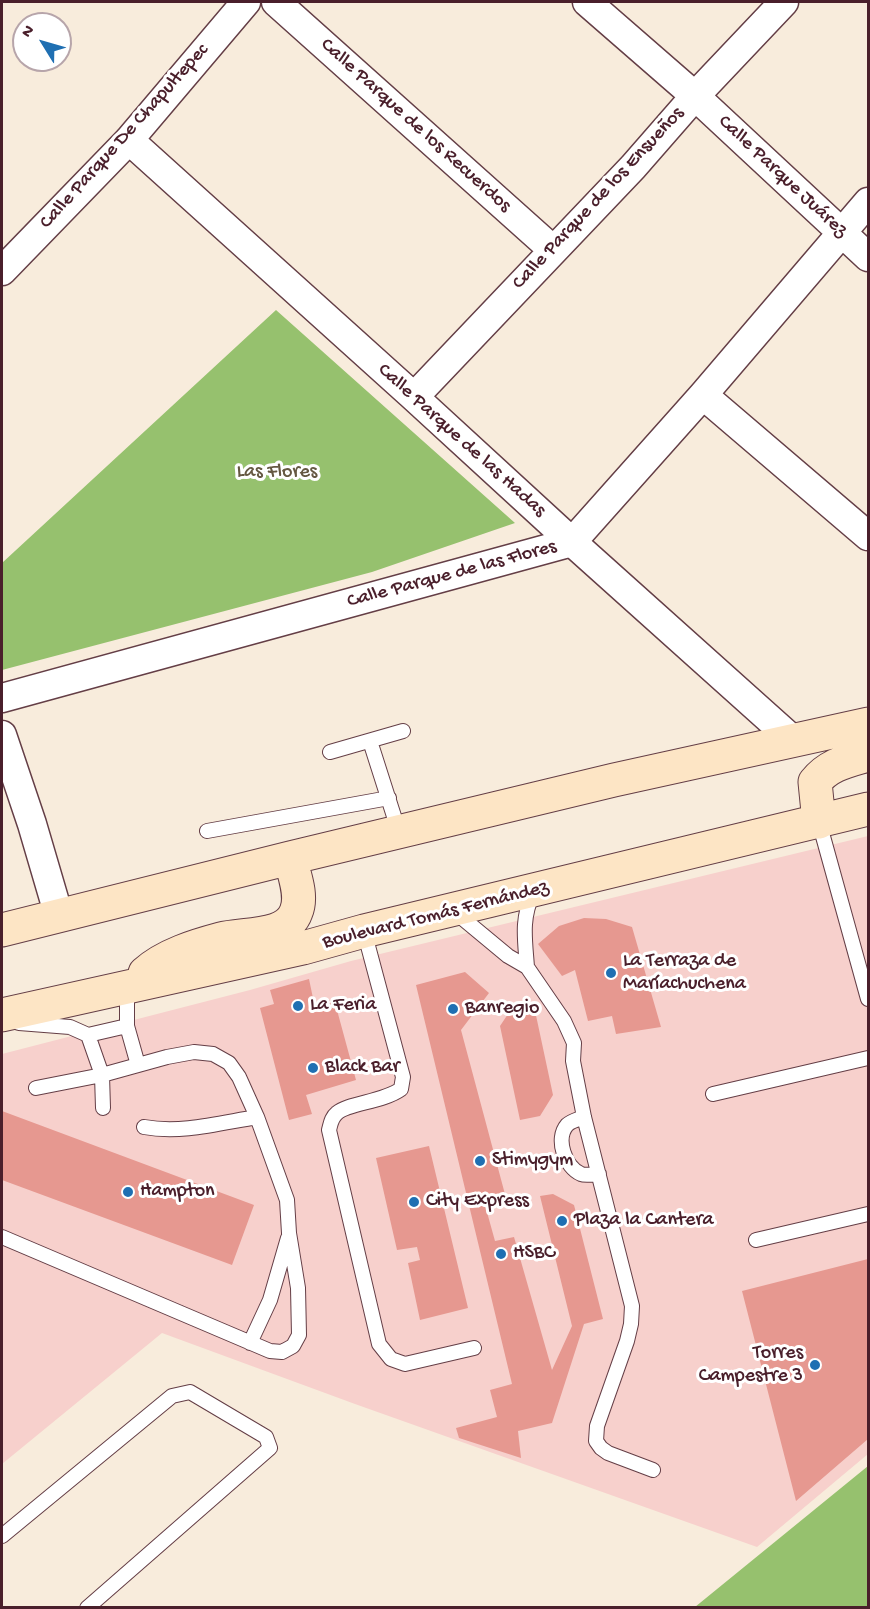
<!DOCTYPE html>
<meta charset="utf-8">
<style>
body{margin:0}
#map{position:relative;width:870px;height:1609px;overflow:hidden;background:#f8ecdc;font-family:"Gochi Hand",sans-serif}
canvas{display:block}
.frame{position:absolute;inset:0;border:3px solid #4a1f2b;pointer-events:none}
.north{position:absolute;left:12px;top:12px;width:60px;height:60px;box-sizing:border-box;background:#fff;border:2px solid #b7a5aa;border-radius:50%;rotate:307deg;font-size:16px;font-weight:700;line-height:24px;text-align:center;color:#4a1f2b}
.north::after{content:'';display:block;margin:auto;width:21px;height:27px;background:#1f6fb2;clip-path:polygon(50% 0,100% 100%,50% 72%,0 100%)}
</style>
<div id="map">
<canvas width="870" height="1609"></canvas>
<div class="frame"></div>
<div class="north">N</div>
</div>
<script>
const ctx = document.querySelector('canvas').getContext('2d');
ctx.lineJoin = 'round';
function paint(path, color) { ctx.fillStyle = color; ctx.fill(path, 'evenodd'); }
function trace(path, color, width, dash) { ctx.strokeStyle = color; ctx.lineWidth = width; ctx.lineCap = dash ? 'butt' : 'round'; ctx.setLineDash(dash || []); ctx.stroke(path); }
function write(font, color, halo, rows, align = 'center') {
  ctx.font = font + ' "Gochi Hand",sans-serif'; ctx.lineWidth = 6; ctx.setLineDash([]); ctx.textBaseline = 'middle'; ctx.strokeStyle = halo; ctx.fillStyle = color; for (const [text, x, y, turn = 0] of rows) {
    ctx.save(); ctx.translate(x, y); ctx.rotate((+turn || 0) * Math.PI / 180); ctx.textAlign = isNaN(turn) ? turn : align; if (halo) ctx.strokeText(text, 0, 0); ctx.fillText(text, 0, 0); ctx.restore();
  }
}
const built = new Path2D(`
 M868,836V1454L757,1547L355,1404L162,1333L2,1464V1054L250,990L351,961Z`);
const green = new Path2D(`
 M276,310L515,523L372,572L2,670V563Z
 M868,1466V1607H695Z`);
const building = new Path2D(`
 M584,918L606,919L632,927L661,1027L616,1034L612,1016L588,1021L575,970L562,976L538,944L559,926Z
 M465,972L489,993L461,1030L506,1198L485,1205L495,1241L514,1237L552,1370L572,1326L540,1196L553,1194L574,1205L603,1319L584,1324L552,1423L518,1431L521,1458L459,1438L456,1428L497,1417L490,1390L512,1384L416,985Z
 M309,979L314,1003L334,999L356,1080L306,1095L312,1114L289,1120L260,1008L274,1004L270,990Z
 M534,1006L553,1095L540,1116L520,1120L500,1026L510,1011Z
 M2,1111L254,1205L232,1265L2,1180Z
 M429,1146L468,1308L420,1320L408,1263L420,1260L417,1247L397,1250L376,1158Z
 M868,1259V1439L796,1501L742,1291Z`);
const service = new Path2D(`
 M370,741L399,832
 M330,752L403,731
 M819,822L868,999
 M207,831L389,798
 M455,912L508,956L527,967L564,1021L574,1043L573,1061L584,1117L632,1306L631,1324L627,1341L597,1426L596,1441L601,1448L608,1453L653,1470
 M364,931L403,1077L401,1089C383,1102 348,1103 337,1113C331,1118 331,1123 329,1130L379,1344L391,1359L405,1364L474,1348
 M527,967C525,939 521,920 533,893
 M127,988V1026L138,1065
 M19,1023L70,1027L88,1035L102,1075L103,1108
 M88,1035L127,1026
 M713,1094L868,1058
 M584,1117C579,1119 571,1121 567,1125C555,1139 565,1167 581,1174C586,1176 593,1174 599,1174
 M144,1127C181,1134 220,1123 257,1117
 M2,1237L270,1351L282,1352L293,1346L299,1335L298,1288L289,1233L287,1200L257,1117L239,1077L229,1063L213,1054L194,1052L167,1057L102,1075L36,1088
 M756,1240L868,1214
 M250,1343L270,1300L288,1238
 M2,1536L172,1396L190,1392L266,1437L270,1448L87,1608`);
const minor = new Path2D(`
 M276,2L553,250
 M587,2L695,96L868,257
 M129,140L414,397L572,542L794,741
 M2,271L129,140L246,2
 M703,395L868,536
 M414,397L633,167L695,96L784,2
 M2,698L572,542L703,395L868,202
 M2,735L32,824L59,916`);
const secondary = new Path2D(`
 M819,822L815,782C829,764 848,761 868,755
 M2,930L290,858L614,780L868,724
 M145,973C165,955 195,946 221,939C243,933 287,938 296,912C303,896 294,874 290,858
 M2,1015L303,948L364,931L868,809`);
const markers = [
 [611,973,6,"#1f6fb2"],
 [298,1006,6,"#1f6fb2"],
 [453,1009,6,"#1f6fb2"],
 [313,1068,6,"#1f6fb2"],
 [480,1161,6,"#1f6fb2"],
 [128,1192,6,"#1f6fb2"],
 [414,1202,6,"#1f6fb2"],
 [562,1221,6,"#1f6fb2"],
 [501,1254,6,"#1f6fb2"],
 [815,1365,6,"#1f6fb2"]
];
const streetNames = [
 ["Calle Parque de los Recuerdos",415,126,42],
 ["Calle Parque De Chapultepec",125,137,-48],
 ["Calle Parque Juárez",782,177,43],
 ["Calle Parque de los Ensueños",599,199,-47],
 ["Calle Parque de las Hadas",461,441,42],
 ["Calle Parque de las Flores",452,575,-15],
 ["Boulevard Tomás Fernández",436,916,-14]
];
const parkNames = [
 ["Las Flores",277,473]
];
const poiNames = [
 ["La Terraza de",623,962],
 ["Maríachuchena",623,985],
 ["La Feria",310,1006],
 ["Banregio",465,1009],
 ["Black Bar",325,1068],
 ["Stimygym",492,1161],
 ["Hampton",140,1192],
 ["City Express",426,1202],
 ["Plaza la Cantera",574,1221],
 ["HSBC",513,1254],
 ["Torres",803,1354,"right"],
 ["Campestre 3",803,1377,"right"]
];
paint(built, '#f7d0cc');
paint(green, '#96c16e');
paint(building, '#e69890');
trace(service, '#643e46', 16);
trace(minor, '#643e46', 31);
trace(secondary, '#643e46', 35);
trace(service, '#fff', 14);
trace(minor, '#fff', 28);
trace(secondary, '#fde5c5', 33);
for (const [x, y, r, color] of markers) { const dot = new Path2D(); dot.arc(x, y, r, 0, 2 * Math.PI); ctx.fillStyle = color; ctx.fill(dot); trace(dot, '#fff', 2); }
write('20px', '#4a1f2b', '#fff', streetNames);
write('20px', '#655842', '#fff', parkNames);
write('20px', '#4a1f2b', '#fff', poiNames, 'left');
</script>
